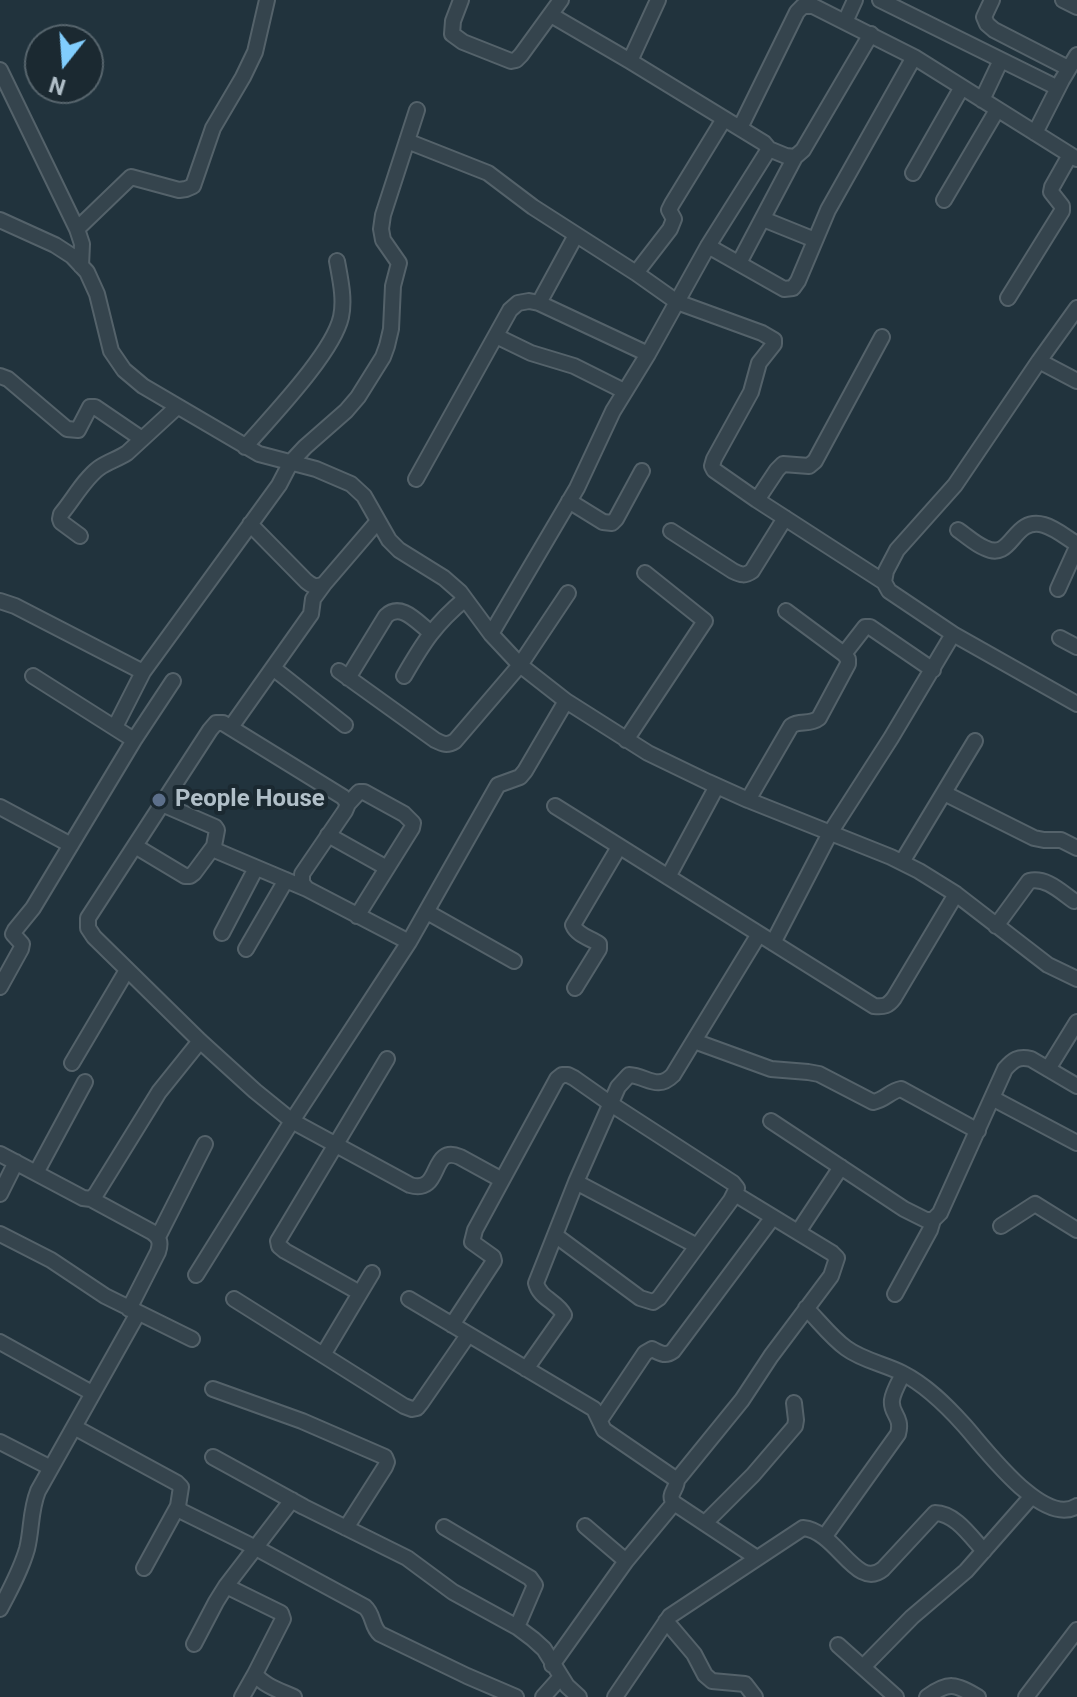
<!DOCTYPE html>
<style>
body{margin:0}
#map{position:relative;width:1077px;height:1697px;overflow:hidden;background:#21333d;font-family:Roboto,sans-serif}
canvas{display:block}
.north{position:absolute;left:24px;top:24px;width:80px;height:80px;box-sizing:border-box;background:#1b2931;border:2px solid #57656d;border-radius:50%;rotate:197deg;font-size:22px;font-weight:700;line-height:32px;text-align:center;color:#b1bfc8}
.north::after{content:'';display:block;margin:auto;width:28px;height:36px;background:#81cdfd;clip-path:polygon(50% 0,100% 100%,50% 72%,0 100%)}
</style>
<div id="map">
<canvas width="1077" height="1697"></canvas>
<div class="north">N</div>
</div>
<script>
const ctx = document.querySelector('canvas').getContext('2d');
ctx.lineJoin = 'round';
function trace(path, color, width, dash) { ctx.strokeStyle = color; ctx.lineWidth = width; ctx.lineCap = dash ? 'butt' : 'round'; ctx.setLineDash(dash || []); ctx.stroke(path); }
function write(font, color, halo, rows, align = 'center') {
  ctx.font = font + ' Roboto,sans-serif'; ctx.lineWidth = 8; ctx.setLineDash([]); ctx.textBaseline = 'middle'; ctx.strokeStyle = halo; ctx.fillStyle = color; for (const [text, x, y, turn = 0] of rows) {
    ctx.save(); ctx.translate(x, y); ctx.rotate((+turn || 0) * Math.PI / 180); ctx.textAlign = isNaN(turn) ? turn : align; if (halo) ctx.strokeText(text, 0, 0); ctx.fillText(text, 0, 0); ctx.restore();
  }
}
const minor = new Path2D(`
 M461,0L453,21L452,34L463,42L511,61L516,60L521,55L561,0
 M880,0L1058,88
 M992,0L984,17L987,24L994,30L1068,68
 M1063,0L1077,7
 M845,22L855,0
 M630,61L658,0
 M0,70L77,229L82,244L81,266
 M982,100L1001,60
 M740,128L797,12L803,6H813L914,57L1077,159
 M1035,133L1062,80L1077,55
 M407,141L488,173L533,207L636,273L677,302L762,333L774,340V344L759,363L751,392L714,459L712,466L714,470L757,500L884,582
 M769,149L786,156L795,157L803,150L871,34
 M913,173L962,87
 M944,200L997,110
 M763,219L815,240
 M0,220L55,245L72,256L87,272L97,294L111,351L124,370L143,386L259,454L316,469L351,484L364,496L389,540L399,550L444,578L460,592L491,634L520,665L566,701L648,753L708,782L748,800L891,857L919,871L956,894L1048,965L1077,979
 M77,229L131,177L179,190L186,189L193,186L213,128L243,77L255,52L267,0
 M708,246L784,289L793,288L798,281L828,210L914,57
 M739,263L795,157
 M636,273L670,229L674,219L669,210L672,204L724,119
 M1008,298L1062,211V206L1051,192L1052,187L1070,155
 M539,303L576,235
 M496,336L531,353L574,366L624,391
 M1039,361L1077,381
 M0,376L8,379L67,429L78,430L90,407H95L142,439
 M245,447C271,417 333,353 341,317C345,299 340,278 337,261
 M416,479L510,310L518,303L529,301L539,303L648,354
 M757,500L777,470L783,464L809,466L815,461L882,337
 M569,501L603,522L612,523L616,519L642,471
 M250,524L306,581C312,586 316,588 324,584L378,521
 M958,530C967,536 975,544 985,548C1013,562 1012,516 1044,525C1055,528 1067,538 1077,544
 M671,531L733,571C741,575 745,576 752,571L785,518
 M80,536L61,522L60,519L61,514C73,500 84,479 99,468C107,462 118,459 127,453L177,407
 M1058,589L1077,547
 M0,601L15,606L143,672
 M491,634L577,488L613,411L648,354L708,246L769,149L764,143L630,61L551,15
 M953,634L1077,704
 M1060,638L1077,647
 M844,654L865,627H870L933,670
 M273,668L345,725
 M339,671L435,740C443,744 447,746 455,741L520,665L568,593
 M33,676L134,740
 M404,676C423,643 435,624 465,599
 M348,678L386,616C401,602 417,622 430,632
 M115,727L143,672L279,485L291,462L305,447L346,411L358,397L383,357L387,346L391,329L393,286L399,263L383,240L381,229L383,215L417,110
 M231,727L311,614L313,599L324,584
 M626,740L705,621L645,573
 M944,793L1034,838L1044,840H1061L1077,848
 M748,800L791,726C800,719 809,726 819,718L848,664V659L844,654L786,611
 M162,804L215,827L217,830L214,846L217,851L307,889
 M348,804L359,792H364L404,814L413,823L412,828L357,916
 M555,806L874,1006C884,1007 888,1006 894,998L956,894
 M0,807L71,845
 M328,835L387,868
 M135,846L185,876H190L194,873L214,846
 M902,862L975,741
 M668,877L717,786
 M427,912L514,961
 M996,926L1029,881C1046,877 1060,891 1074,901
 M222,933L256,868
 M409,942L307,889L302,883V874L345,811L348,804L343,797L223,723H216L210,730L88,918V928L94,937L200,1041L255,1091L292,1121L410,1185C443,1195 429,1144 460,1157L502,1180
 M773,943L830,833L891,738L953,634L889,591L884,582L886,571L897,550L955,485L1039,361L1077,308
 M246,949L286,880
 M0,987L21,949L22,944L13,934L15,930L33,908L134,740L173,681
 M575,988L599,949V944C590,938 577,935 573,925L619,847
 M694,1041L771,1069L808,1072L819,1074L873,1102C885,1100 890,1091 901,1089L978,1131
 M72,1063L127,970
 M1048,1069L1077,1022
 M992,1098L1077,1143
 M771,1121L904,1209L926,1220H933L940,1213L1005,1069C1013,1060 1018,1056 1031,1059L1077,1086
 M0,1154L83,1198L91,1199L96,1194L159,1092L200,1041
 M36,1173L85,1082
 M576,1182L697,1246
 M0,1194L16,1162
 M91,1199L152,1232C160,1238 161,1243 158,1252L129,1309
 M1001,1226L1035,1204L1077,1230
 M798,1232L841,1167
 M0,1234L51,1260L105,1296L192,1339
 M158,1237L205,1144
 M196,1275L292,1121L409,942L498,785L520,777L525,771L566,701
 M360,1293L285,1251L279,1246L278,1241L387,1059
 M895,1294L930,1230L933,1220
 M234,1299L404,1406L412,1409L417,1408L421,1403L468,1335
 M409,1299L594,1409L604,1430L677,1480C677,1490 667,1494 674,1503L757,1558
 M806,1308C819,1321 831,1337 846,1348C862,1360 884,1364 902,1373C926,1385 946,1405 964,1425C984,1447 1043,1528 1077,1506
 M452,1325L494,1261L493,1257L472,1242L475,1230L557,1079L562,1075H568L574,1078L611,1104L733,1183L737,1188L731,1200L659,1298L653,1302L640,1298L555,1235
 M0,1342L92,1393
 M323,1355L372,1273
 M526,1369L564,1315C557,1301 540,1299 536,1283L576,1182L618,1087L629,1075C647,1076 657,1091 673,1075L759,934
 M213,1389L302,1421L385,1457L387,1462L385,1467L346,1528
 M600,1420L645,1353L652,1349C660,1353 665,1357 673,1351L773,1217
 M74,1427L177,1483L181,1487L178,1506L181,1511L256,1548L365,1607C374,1615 371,1626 380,1634L467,1676L516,1697
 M0,1442L51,1468
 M213,1457L304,1507L407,1558L453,1592L517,1627L533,1639L544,1649L567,1686L579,1697
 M677,1480L742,1400L771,1356L831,1276L837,1258L832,1253L735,1194
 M705,1523L753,1475L795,1426L796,1420L794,1403
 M585,1526L626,1561
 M444,1527L530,1578L535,1585L517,1627
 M825,1536L898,1434C903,1416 890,1414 892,1400C893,1392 899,1382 903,1374
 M144,1568L178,1506
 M226,1586L281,1613L283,1619L255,1674C264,1686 281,1691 294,1697
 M0,1609C10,1590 21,1570 27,1549C32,1529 30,1511 38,1491L138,1313
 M666,1621L694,1654L705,1675L712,1681L745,1684L755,1697
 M194,1644L216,1602L226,1586L292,1500
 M838,1645L896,1697
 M552,1665L626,1561L674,1503
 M863,1667L912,1617L966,1571L1032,1496
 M242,1697L255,1674
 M543,1697L560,1678
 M615,1697L670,1616L803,1528C837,1531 856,1591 883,1569L935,1513C955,1513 971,1537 984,1551
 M927,1697C949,1681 955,1684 978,1697
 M1026,1697L1077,1630`);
const markers = [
 [159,800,8,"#5c6f8a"]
];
const poiNames = [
 ["People House",175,800]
];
trace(minor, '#54626a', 18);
trace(minor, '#35444d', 14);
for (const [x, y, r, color] of markers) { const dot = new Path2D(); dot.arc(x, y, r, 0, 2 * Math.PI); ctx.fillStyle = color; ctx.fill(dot); trace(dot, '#1b2931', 3); }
write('bold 24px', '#b1bfc8', '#1b2931', poiNames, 'left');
</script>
